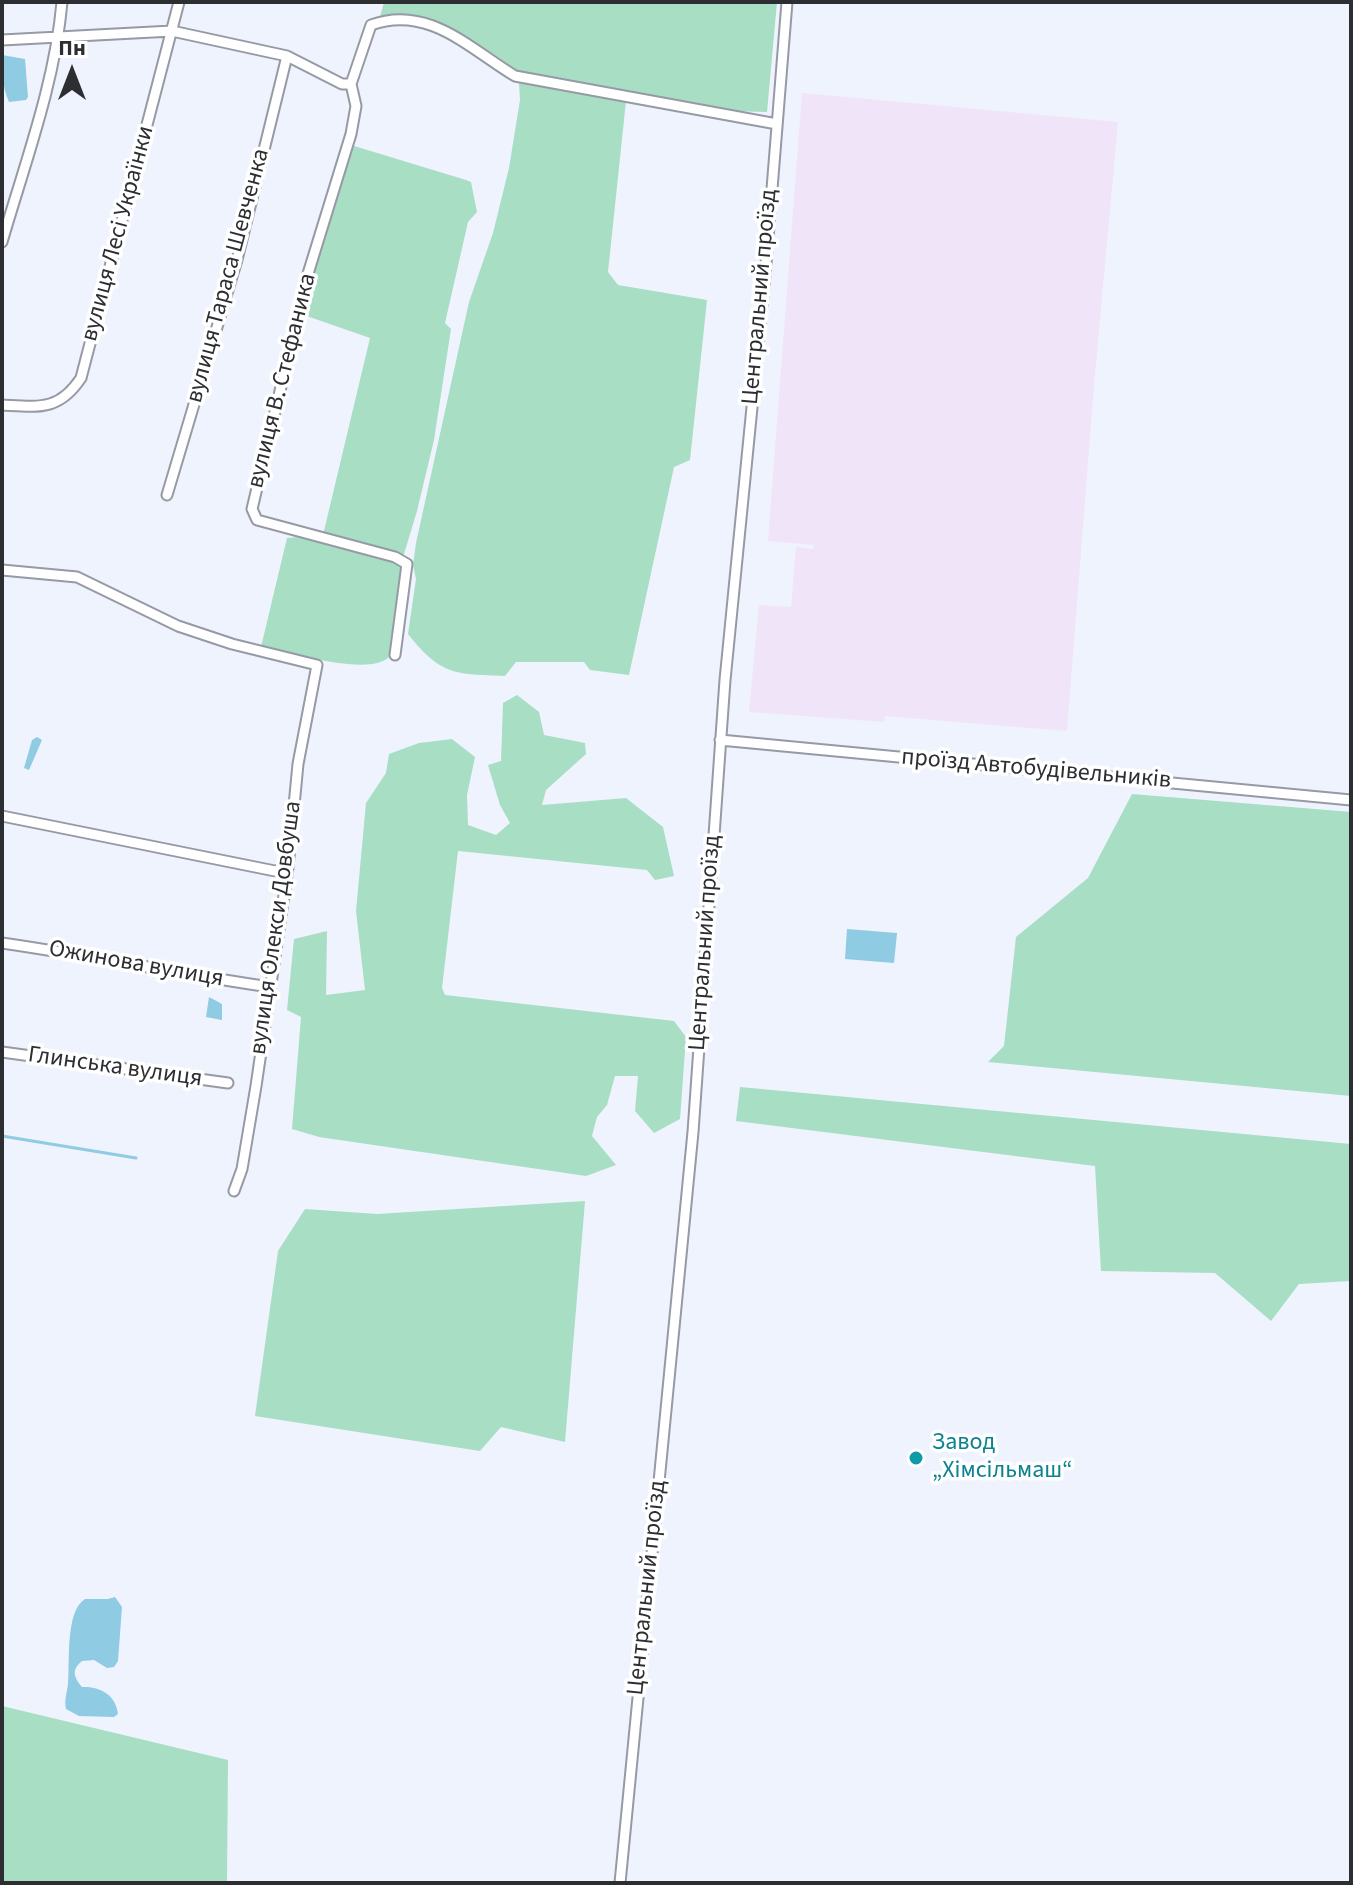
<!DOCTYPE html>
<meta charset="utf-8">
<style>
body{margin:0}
#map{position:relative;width:1353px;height:1885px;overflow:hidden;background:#eff3fd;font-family:"Source Sans 3",sans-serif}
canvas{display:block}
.frame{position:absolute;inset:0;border:4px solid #2c2e32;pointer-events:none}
.north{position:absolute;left:32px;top:32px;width:80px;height:80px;-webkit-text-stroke:6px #fff;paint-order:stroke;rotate:0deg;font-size:22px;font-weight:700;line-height:32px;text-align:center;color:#2c2e32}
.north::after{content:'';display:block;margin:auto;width:28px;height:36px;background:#2c2e32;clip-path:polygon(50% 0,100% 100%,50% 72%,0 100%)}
</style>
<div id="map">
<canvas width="1353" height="1885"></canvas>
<div class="frame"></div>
<div class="north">Пн</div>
</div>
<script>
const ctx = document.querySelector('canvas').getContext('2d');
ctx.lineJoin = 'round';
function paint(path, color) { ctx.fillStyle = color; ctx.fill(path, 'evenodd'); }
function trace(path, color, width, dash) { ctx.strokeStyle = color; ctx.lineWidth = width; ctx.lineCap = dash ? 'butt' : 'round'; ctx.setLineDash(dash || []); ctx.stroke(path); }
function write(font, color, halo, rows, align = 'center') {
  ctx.font = font + ' "Source Sans 3",sans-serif'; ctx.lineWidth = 7; ctx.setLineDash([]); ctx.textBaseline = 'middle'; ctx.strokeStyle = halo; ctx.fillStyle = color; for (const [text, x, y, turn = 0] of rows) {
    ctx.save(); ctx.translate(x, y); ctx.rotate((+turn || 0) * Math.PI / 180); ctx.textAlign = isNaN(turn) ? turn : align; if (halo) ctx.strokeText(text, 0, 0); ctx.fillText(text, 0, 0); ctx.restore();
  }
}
const industrial = new Path2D(`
 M802,93L1118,122L1094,385L1067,731L885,716L884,722L749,712L759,605L791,607L796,547L813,549L814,545L768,541Z`);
const green = new Path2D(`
 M384,2H777L767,112L729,111L516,73L471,40L445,26L419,17H380Z
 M519,83L626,101L608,272L618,285L707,300L690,460L674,467L629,675L590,670L584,662H516L505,676C456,674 441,676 408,634L416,579L413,565L416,543L469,302L493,233L509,168L520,100Z
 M351,145L466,180L471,182L477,212L468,222L445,323L451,329L434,440L417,511L401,564L389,657C369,677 289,652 261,647L287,538L323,535L370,338L301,314Z
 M517,695L539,712L544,735L585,743L586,754L546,790L542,805L626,798L663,827L674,876L655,880L647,870L458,851L442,988L445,995L674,1021L686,1037L680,1119L654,1133L635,1111L638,1076H615L607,1105L597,1117L592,1136L616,1165L586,1176L319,1137L292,1129L301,1017L287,1010L294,939L327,931L326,995L365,990L356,911L366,803L386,773L389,754L419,743L452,739L475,757L467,795L468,825L496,835L510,823L500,805L488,765L501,761L503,703Z
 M1132,794L1351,812V1096L988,1062L1004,1046L1016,937L1088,878Z
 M740,1087L1351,1144V1281L1299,1284L1271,1321L1215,1273L1101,1271L1095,1166L736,1121Z
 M585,1201L565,1442L501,1427L480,1451L255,1416L278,1251L305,1209L377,1214Z
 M2,1706L228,1760L227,1883H2Z`);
const water = new Path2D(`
 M2,55L25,59L28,97L26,100L9,102C2,86 2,71 2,55Z
 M37,737L42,740L29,770L24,768L32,740Z
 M847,929L897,933L894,963L845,959Z
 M209,997L222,1004V1020L206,1017Z
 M115,1597L122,1607L118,1661L114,1667L107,1668L94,1660L82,1661C71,1670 74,1677 82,1687C100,1686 116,1695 118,1714L114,1717L79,1716L66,1709C64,1700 67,1693 68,1684C70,1663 65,1611 85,1599H108Z`);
const stream = new Path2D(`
 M2,1136L136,1158`);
const minor = new Path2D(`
 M2,40L172,31L287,56L342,84H351
 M2,242C25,163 55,83 62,2
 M2,405C39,407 59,411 81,378L179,2
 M167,495L237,260L287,56
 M2,570L77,577L178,626L232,644L317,665L298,764L288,868L256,1086L242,1169L234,1191
 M395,655L407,564L395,557L257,520L252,509L307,277L351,134L356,106L351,84L371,25C428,4 470,49 515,76L777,124
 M720,740L1351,800
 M2,816L275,871L288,868
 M2,943C92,956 180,974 270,987
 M2,1052L228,1083
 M620,1883L693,1132L725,680L765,276L787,2`);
const markers = [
 [916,1458,8,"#0f9aa8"]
];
const streetNames = [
 ["вулиця Лесі Українки",119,234,-75],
 ["вулиця Тараса Шевченка",229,276,-75],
 ["Центральний проїзд",761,297,-85],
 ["вулиця В. Стефаника",283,381,-76],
 ["проїзд Автобудівельників",1036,770,5],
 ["вулиця Олекси Довбуша",277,928,-82],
 ["Центральний проїзд",706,943,-86],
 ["Ожинова вулиця",136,965,10],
 ["Глинська вулиця",115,1068,8],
 ["Центральний проїзд",648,1588,-84]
];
const cultureNames = [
 ["Завод",932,1444],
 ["„Хімсільмаш“",932,1472]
];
paint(industrial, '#f0e4f8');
paint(green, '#a8dec4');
paint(water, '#8fcbe2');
trace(stream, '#8fcbe2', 3);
trace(minor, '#969aa4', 13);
trace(minor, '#fff', 9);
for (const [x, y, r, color] of markers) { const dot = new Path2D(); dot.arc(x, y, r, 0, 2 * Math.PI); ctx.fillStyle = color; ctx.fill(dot); trace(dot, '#fff', 3); }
write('24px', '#2c2e32', '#fff', streetNames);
write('24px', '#0d838f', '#fff', cultureNames, 'left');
</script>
